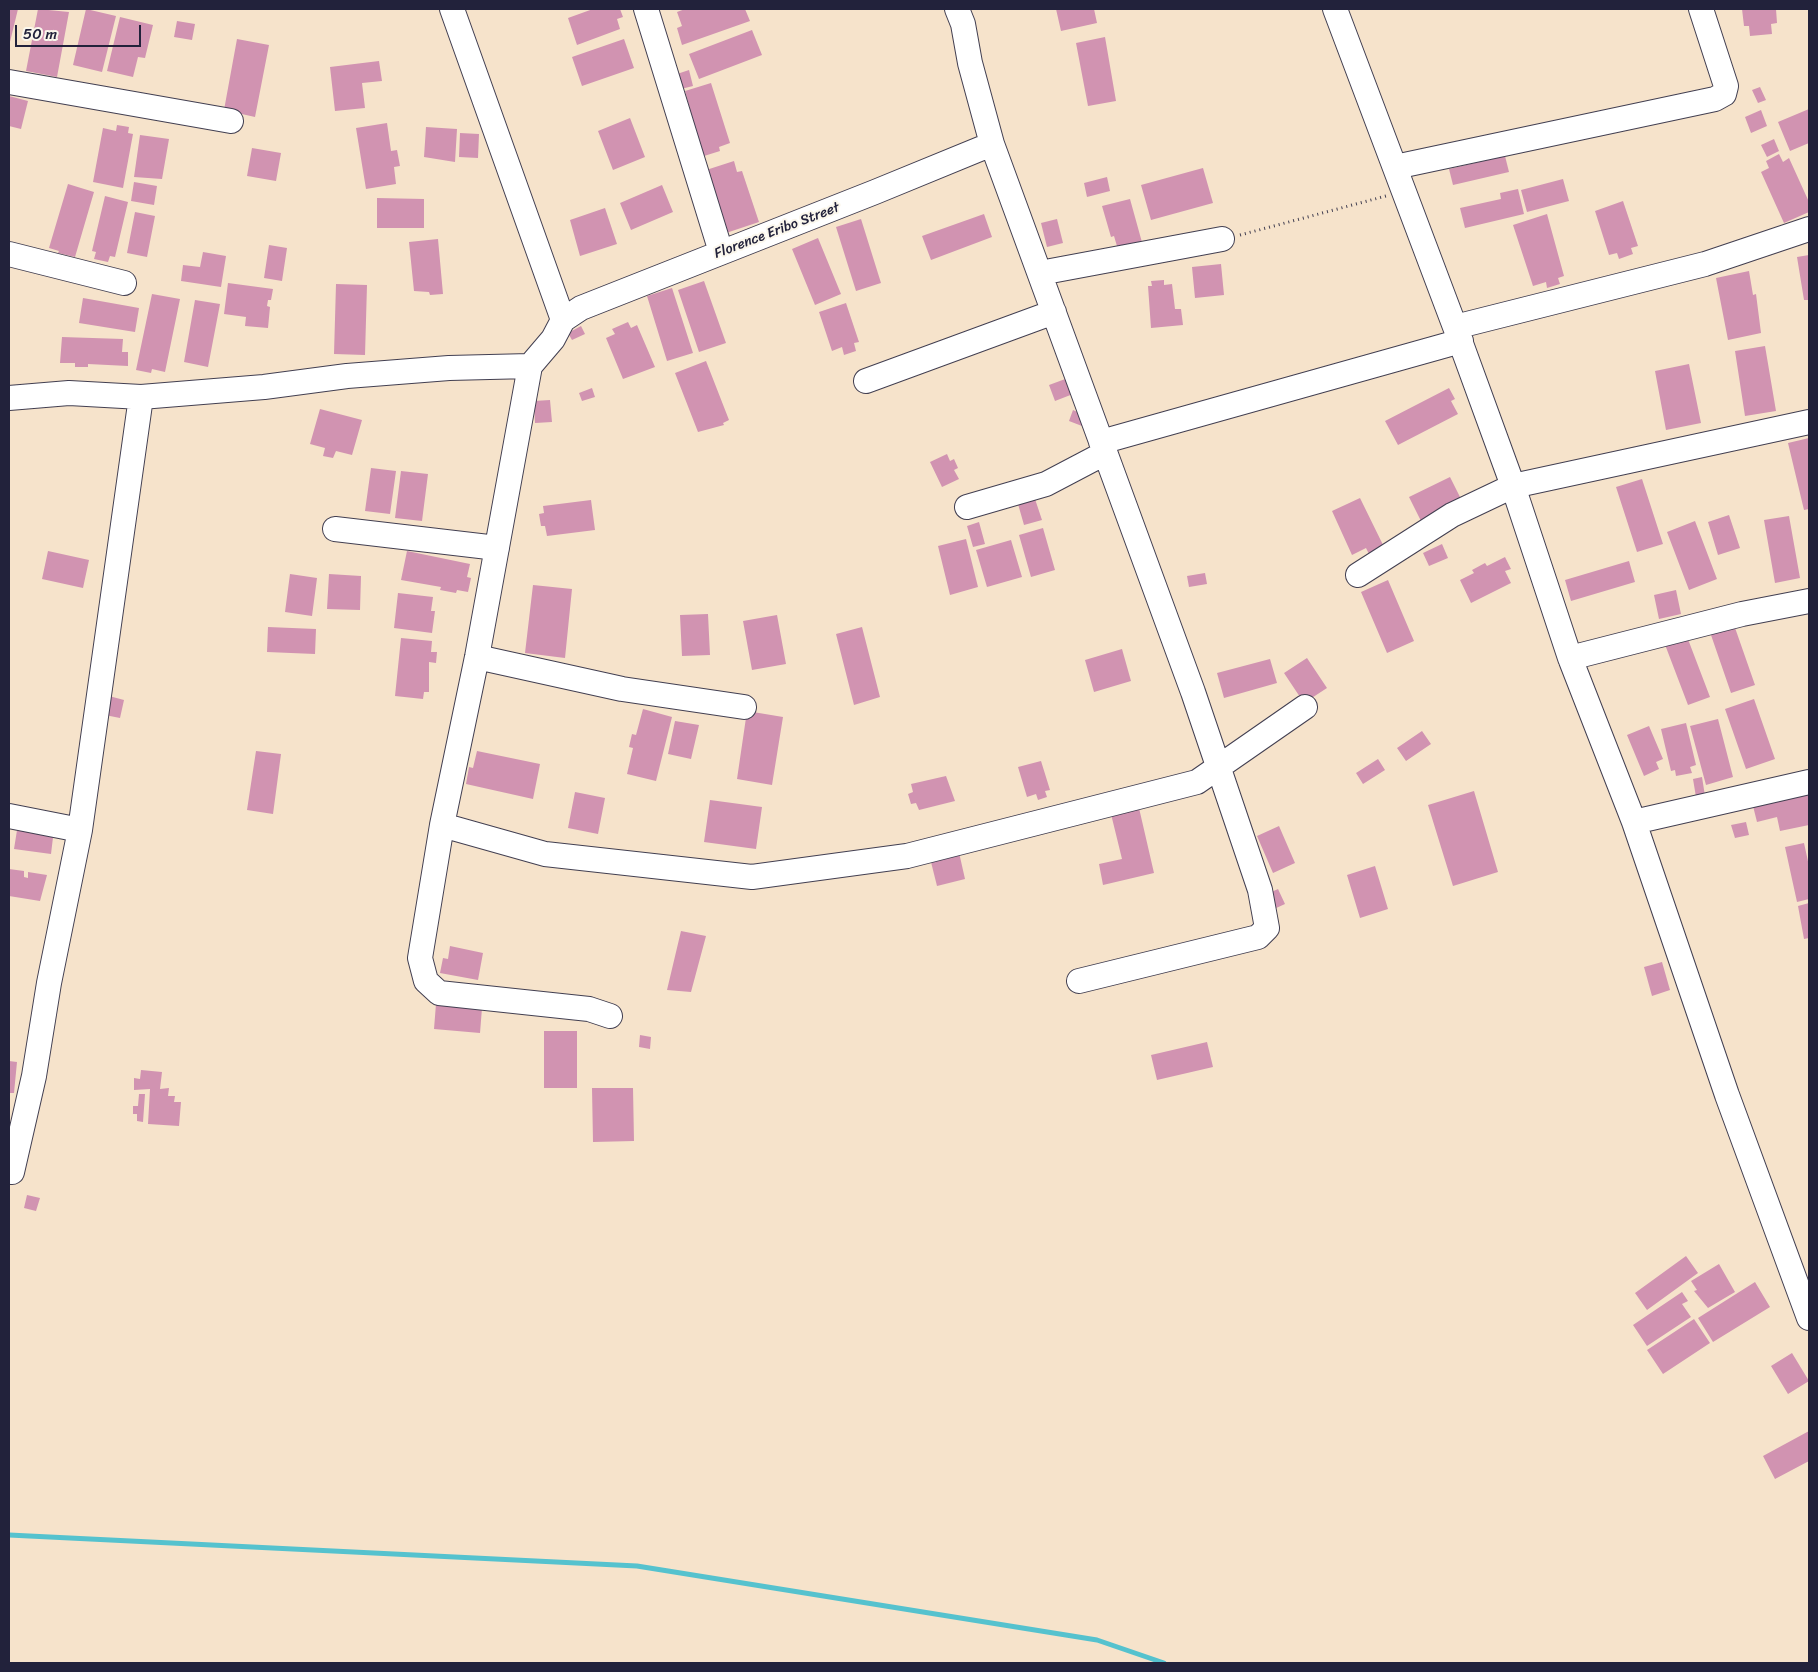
<!DOCTYPE html>
<style>
body{margin:0}
#map{position:relative;width:1818px;height:1672px;overflow:hidden;background:#f6e3cb;font-family:Sriracha,sans-serif}
canvas{display:block}
.frame{position:absolute;inset:0;border:10px solid #22223b;pointer-events:none}
.scale{position:absolute;left:15px;top:25px;width:126px;height:22px;box-sizing:border-box;border:2px solid #22223b;border-top:0;padding-left:6px;font-size:15px;line-height:18px;white-space:nowrap;color:#22223b;-webkit-text-stroke:4px #fbf7ec;paint-order:stroke}
</style>
<div id="map">
<canvas width="1818" height="1672"></canvas>
<div class="frame"></div>
<div class="scale">50 m</div>
</div>
<script>
const ctx = document.querySelector('canvas').getContext('2d');
ctx.lineJoin = 'round';
function trace(path, color, width, dash) { ctx.strokeStyle = color; ctx.lineWidth = width; ctx.lineCap = dash ? 'butt' : 'round'; ctx.setLineDash(dash || []); ctx.stroke(path); }
function paint(path, color) { ctx.fillStyle = color; ctx.fill(path, 'evenodd'); }
function write(font, color, halo, rows, align = 'center') {
  ctx.font = font + ' Sriracha,sans-serif'; ctx.lineWidth = 4; ctx.setLineDash([]); ctx.textBaseline = 'middle'; ctx.strokeStyle = halo; ctx.fillStyle = color; for (const [text, x, y, turn = 0] of rows) {
    ctx.save(); ctx.translate(x, y); ctx.rotate((+turn || 0) * Math.PI / 180); ctx.textAlign = isNaN(turn) ? turn : align; if (halo) ctx.strokeText(text, 0, 0); ctx.fillText(text, 0, 0); ctx.restore();
  }
}
const stream = new Path2D(`
 M9,1535L637,1566L1097,1640L1164,1663`);
const building = new Path2D(`
 M9,9H18L9,46Z
 M38,9L69,12L57,77L26,71Z
 M86,9L116,16L102,72L73,65Z
 M593,9H620L623,17L617,19L620,29L577,45L568,18Z
 M685,9H745L750,21L682,45L677,28L682,26L677,12Z
 M1056,9H1094L1097,23L1061,31Z
 M1742,9H1776L1777,23L1771,24L1772,34L1750,36L1749,26H1744Z
 M120,17L153,25L145,58L138,57L133,77L107,71Z
 M177,21L195,24L192,40L174,37Z
 M752,30L762,55L699,79L689,54Z
 M1105,37L1116,101L1088,106L1076,43Z
 M237,39L269,45L255,117L224,110Z
 M624,39L634,68L582,86L572,57Z
 M379,61L382,81L362,83L365,108L335,111L330,67Z
 M689,70L693,86L681,89L677,74Z
 M711,83L730,143L719,147L720,151L704,156L687,110L690,109L685,91Z
 M1760,87L1766,100L1758,103L1752,90Z
 M9,96L28,101L21,129L9,126Z
 M1809,109V143L1790,151L1778,122Z
 M1761,110L1767,126L1751,133L1745,117Z
 M630,118L645,157L613,170L598,131Z
 M387,123L391,151L397,150L400,166L394,167L396,184L366,189L356,128Z
 M117,125L129,127L128,133L133,134L123,188L93,182L103,128L116,131Z
 M426,127L457,129L455,162L424,157Z
 M460,133L479,134L478,158L459,157Z
 M140,135L169,139L162,179L134,177Z
 M1774,139L1779,151L1767,157L1761,145Z
 M252,148L281,153L276,181L247,176Z
 M1779,154L1783,162L1789,158L1809,202V212L1784,223L1761,172L1769,168L1766,161Z
 M1505,156L1509,172L1453,185L1449,169Z
 M734,161L737,172L742,171L759,222L720,235L700,172Z
 M1203,168L1213,203L1151,220L1141,185Z
 M1107,177L1110,191L1087,197L1084,183Z
 M1563,179L1569,201L1527,212L1521,190Z
 M134,182L157,186L154,205L131,201Z
 M68,184L94,192L75,257L58,253L59,251L49,248Z
 M662,185L673,212L631,230L620,203Z
 M1518,189L1524,214L1465,228L1460,208L1501,199L1500,193Z
 M105,196L128,202L115,257L110,256L108,262L94,259L96,252L92,251Z
 M377,198L424,199V228H377Z
 M1130,199L1143,246L1119,253L1114,236L1111,237L1102,206Z
 M1623,201L1638,246L1631,248L1633,254L1619,259L1617,253L1609,255L1595,211Z
 M605,208L617,244L580,256L570,220Z
 M135,212L155,216L147,257L127,253Z
 M984,214L992,237L931,260L922,236Z
 M1547,214L1564,276L1558,278L1560,284L1547,288L1546,282L1533,286L1513,225Z
 M861,219L881,283L856,291L836,227Z
 M1057,219L1063,243L1047,247L1041,223Z
 M818,238L841,294L815,305L792,249Z
 M438,239L443,294L430,295L429,292L414,291L409,242Z
 M269,245L287,248L282,281L264,278Z
 M203,252L226,256L221,287L181,281L183,265L200,267Z
 M1809,255V300H1804L1797,257Z
 M1221,264L1224,295L1195,298L1192,267Z
 M1749,271L1753,295L1756,294L1761,333L1728,340L1716,278Z
 M1164,280V285L1172,284L1175,309H1181L1183,325L1151,328L1148,286H1152L1151,281Z
 M704,281L726,343L699,352L678,290Z
 M228,283L273,289L271,300H268L267,306L270,307L268,328L245,326L246,317L224,314Z
 M336,284L367,285L365,355L334,354Z
 M672,288L693,353L667,361L647,296Z
 M152,294L180,299L165,372L152,369L151,373L136,370Z
 M83,298L139,308L135,332L79,323Z
 M195,300L220,304L208,367L184,362Z
 M846,303L859,342L854,343L856,351L844,355L842,347L832,351L819,312Z
 M628,322L631,328L637,325L655,367L623,379L606,338L615,334L612,329Z
 M581,326L585,334L572,340L568,333Z
 M62,337L123,339L122,352H128V366L88,364V367H75V363H60Z
 M1765,346L1776,411L1745,416L1735,351Z
 M706,361L729,420L723,423L724,425L698,432L675,373Z
 M1689,364L1701,423L1666,430L1655,371Z
 M1068,378L1073,394L1055,401L1049,385Z
 M592,388L595,397L582,401L579,393Z
 M1449,388L1455,399L1451,401L1458,414L1398,445L1385,421Z
 M550,400L552,422L535,423L534,401Z
 M320,409L362,420L352,455L336,451L333,458L323,456L325,448L310,444Z
 M1073,410L1086,416L1082,426L1069,421Z
 M1809,438V509L1804,510L1788,443Z
 M947,454L950,461L954,459L958,468L954,470L959,479L942,487L930,462Z
 M371,468L396,471L390,514L365,511Z
 M401,471L428,474L422,521L395,518Z
 M1450,477L1462,501L1421,521L1409,497Z
 M1642,479L1663,544L1637,552L1616,487Z
 M1360,498L1385,549L1370,556L1366,548L1352,555L1332,511Z
 M1035,499L1042,520L1024,525L1018,504Z
 M591,500L595,530L547,536L545,526H541L539,514L544,513L543,506Z
 M1729,515L1740,548L1718,555L1708,522Z
 M1789,516L1800,578L1775,583L1764,520Z
 M1695,521L1717,579L1689,590L1667,532Z
 M979,522L985,544L973,547L967,526Z
 M1043,528L1055,570L1031,577L1019,535Z
 M966,539L978,587L950,595L938,546Z
 M1011,540L1022,577L987,587L976,550Z
 M1442,544L1448,558L1429,566L1423,553Z
 M48,551L89,560L83,588L42,579Z
 M407,551L470,564L467,577L471,578L468,592L457,590L456,593L440,590L441,587L401,580Z
 M1505,557L1511,569L1505,571L1511,583L1471,603L1460,580L1474,573L1472,570L1485,563L1487,566Z
 M1629,561L1635,582L1571,601L1565,580Z
 M1205,573L1207,584L1189,587L1187,576Z
 M290,574L317,578L312,616L285,612Z
 M329,574L361,576L360,610L327,609Z
 M1388,580L1414,641L1387,653L1361,592Z
 M533,585L572,589L565,658L525,653Z
 M1676,590L1681,614L1659,619L1654,595Z
 M398,593L433,597L431,611H435L432,633L394,628Z
 M708,614L710,655L682,656L680,615Z
 M777,615L786,664L752,670L743,621Z
 M1733,622L1755,685L1731,693L1711,635L1723,630Z
 M268,627L316,629L315,654L267,652Z
 M862,627L880,697L854,705L836,634Z
 M1686,634L1710,697L1688,705L1664,642Z
 M401,638L432,641L431,652H437L436,663L429,662V692H424L423,699L395,696Z
 M1122,649L1131,681L1094,692L1085,660Z
 M1307,658L1327,688L1304,703L1284,673Z
 M1270,659L1277,683L1224,698L1217,673Z
 M109,696L124,700L120,718L105,715Z
 M1754,699L1775,759L1746,769L1725,709Z
 M643,709L672,717L656,781L627,774L633,748L629,747L632,734L636,735Z
 M747,711L783,717L772,785L737,779Z
 M1718,719L1733,777L1706,785L1690,726Z
 M675,721L699,725L691,759L668,754Z
 M1686,723L1696,765L1690,767L1692,773L1676,776L1675,770L1671,771L1661,729Z
 M1649,726L1663,759L1656,762L1659,769L1644,776L1627,735Z
 M1422,731L1431,744L1406,761L1397,748Z
 M256,751L281,754L273,814L247,810Z
 M477,751L540,764L533,799L466,784L469,767L473,768Z
 M1378,759L1385,770L1363,784L1356,773Z
 M1041,761L1050,790L1045,791L1047,797L1038,800L1036,794L1027,797L1018,767Z
 M946,776L955,801L919,810L916,803L911,804L908,794L913,792L911,784Z
 M1702,777L1705,796L1696,797L1693,779Z
 M1474,791L1498,872L1453,886L1428,805Z
 M575,792L605,798L598,834L568,828Z
 M1809,793V825L1780,831L1777,817L1757,822L1753,806Z
 M710,800L762,807L756,849L704,842Z
 M1139,808L1154,873L1103,885L1099,864L1122,859L1111,814Z
 M1746,822L1749,835L1735,838L1731,825Z
 M18,824L54,829L51,854L14,849Z
 M1279,826L1295,863L1273,873L1257,836Z
 M1804,843L1809,866V899L1797,902L1785,847Z
 M958,848L965,879L937,886L929,854Z
 M1375,866L1388,909L1360,918L1347,875Z
 M9,869L24,871V877L28,878V872L47,875L40,901L9,896Z
 M1278,889L1285,904L1274,909L1267,894Z
 M1809,903V938L1804,939L1798,906Z
 M681,931L706,936L691,992L667,990Z
 M450,946L483,953L478,980L440,973L443,958L448,959Z
 M1662,962L1670,990L1652,996L1644,967Z
 M436,1004L482,1008L480,1033L434,1029Z
 M544,1031H577V1088H544Z
 M640,1035L651,1037L650,1049L639,1047Z
 M1207,1042L1213,1067L1157,1080L1151,1055Z
 M9,1061L17,1062L14,1093H9Z
 M141,1070L162,1072L160,1089L169,1088L168,1096H175L174,1102H181L179,1126L148,1124L150,1089L134,1090V1078L140,1079Z
 M592,1088H633L634,1141L593,1142Z
 M139,1094H145L143,1122L137,1121V1114H133V1106H138Z
 M27,1195L40,1198L36,1211L24,1208Z
 M1686,1256L1698,1273L1647,1310L1635,1293Z
 M1719,1264L1735,1292L1708,1308L1694,1291L1697,1290L1691,1281Z
 M1755,1282L1770,1307L1713,1342L1698,1318Z
 M1682,1292L1688,1301L1682,1304L1691,1317L1647,1346L1633,1325Z
 M1694,1319L1710,1343L1663,1374L1647,1350Z
 M1792,1353L1809,1381L1788,1394L1771,1366Z
 M1809,1431V1461L1775,1479L1763,1456Z`);
const path = new Path2D(`
 M1240,235L1386,196`);
const minor = new Path2D(`
 M452,9L563,320
 M646,9L721,252
 M957,9L963,24L970,63L992,144L1193,692L1260,890L1267,928L1258,937L1079,981
 M1335,9L1455,327L1513,486L1570,658L1634,822L1727,1095L1809,1318
 M9,82L231,121
 M1395,167L1715,99L1724,94L1726,86L1701,9
 M9,254L124,283
 M1040,273L1222,239
 M1455,327L1705,264L1809,229
 M530,366L477,657L442,825L420,958L426,981L439,993L589,1009L610,1016
 M866,381L1054,312
 M9,398L69,393L141,397L264,387L347,376L449,368L530,366L553,339L563,320L581,308L875,192L992,144
 M1101,442L1461,341
 M967,507L1046,484L1105,453
 M335,529L497,548
 M1358,575L1452,515L1513,486L1809,422
 M477,657L622,689L744,707
 M1570,658L1742,614L1809,601
 M9,816L80,830
 M1634,822L1809,782
 M442,825L545,854L752,877L907,856L1197,782L1305,707
 M12,1172L34,1076L49,983L80,830L141,397`);
const streetNames = [
 ["Florence Eribo Street",777,231,-21]
];
trace(stream, '#55c2ce', 5);
paint(building, '#d193b1');
trace(minor, '#423f51', 26);
trace(path, '#423f51', 3, [1, 4]);
trace(minor, '#fff', 24);
write('14px', '#22223b', '#fbf7ec', streetNames);
</script>
